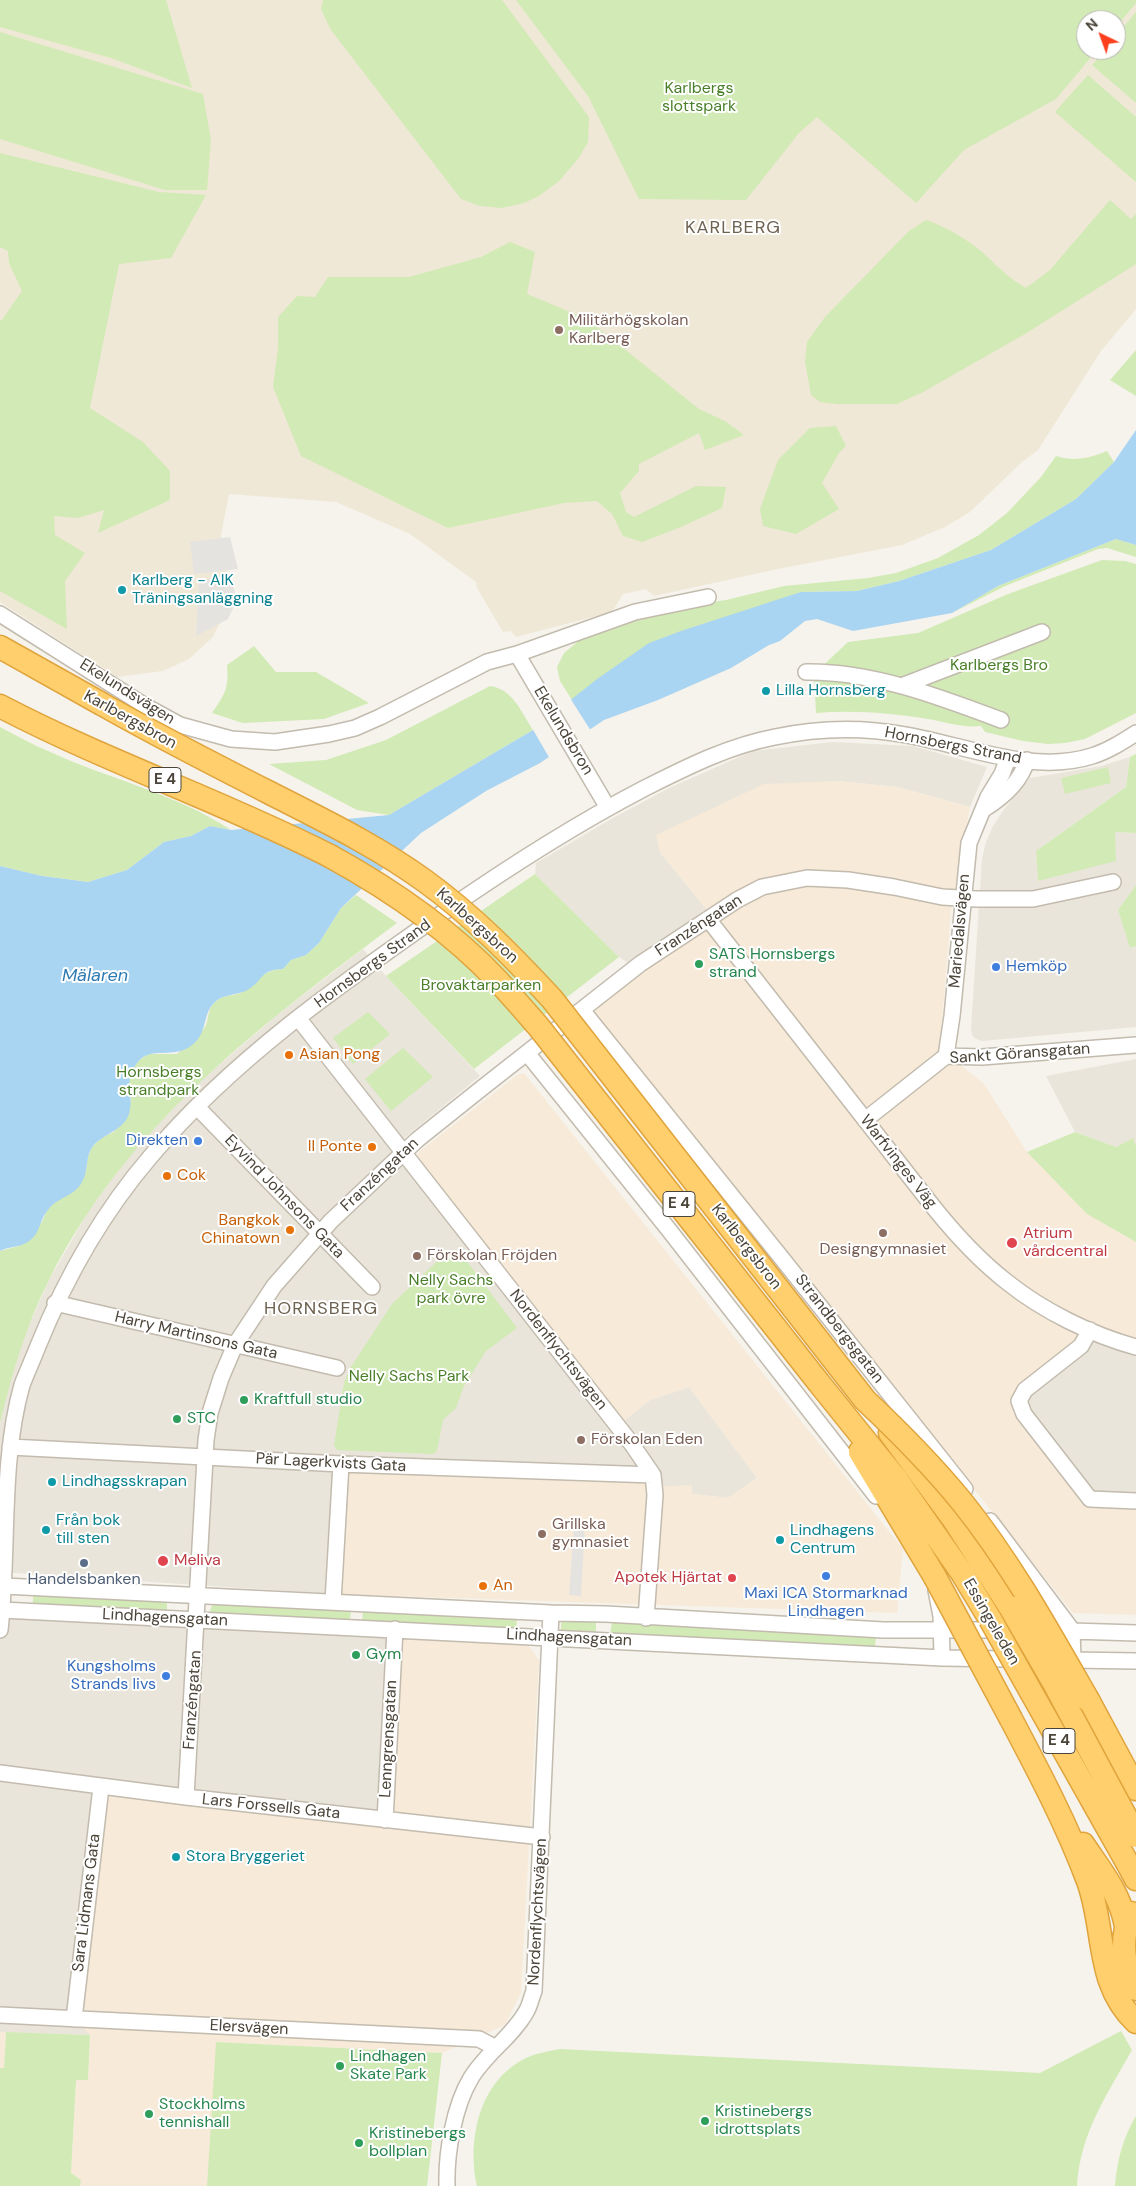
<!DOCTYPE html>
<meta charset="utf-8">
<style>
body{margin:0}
#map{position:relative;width:1136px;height:2186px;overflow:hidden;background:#f6f3ec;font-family:"DM Sans",sans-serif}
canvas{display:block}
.north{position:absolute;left:1076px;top:10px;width:50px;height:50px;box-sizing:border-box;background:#fff;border:1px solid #b7b4b0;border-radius:50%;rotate:318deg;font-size:14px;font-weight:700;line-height:20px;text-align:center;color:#4b4439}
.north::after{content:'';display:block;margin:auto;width:18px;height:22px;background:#fc3f1d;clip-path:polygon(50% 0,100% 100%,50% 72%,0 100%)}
</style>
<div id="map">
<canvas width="1136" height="2186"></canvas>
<div class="north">N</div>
</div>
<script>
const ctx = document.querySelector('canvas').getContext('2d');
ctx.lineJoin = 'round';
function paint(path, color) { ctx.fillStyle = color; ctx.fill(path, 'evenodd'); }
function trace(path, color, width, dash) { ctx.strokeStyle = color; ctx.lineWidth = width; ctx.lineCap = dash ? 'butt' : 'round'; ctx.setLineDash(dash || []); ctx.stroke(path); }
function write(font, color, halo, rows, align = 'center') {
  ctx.font = font + ' "DM Sans",sans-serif'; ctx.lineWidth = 4; ctx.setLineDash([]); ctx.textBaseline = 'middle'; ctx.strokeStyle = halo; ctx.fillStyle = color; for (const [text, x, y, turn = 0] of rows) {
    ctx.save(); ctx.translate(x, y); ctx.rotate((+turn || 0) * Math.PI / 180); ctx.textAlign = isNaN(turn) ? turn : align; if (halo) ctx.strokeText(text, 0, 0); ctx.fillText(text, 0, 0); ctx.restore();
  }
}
const residential = new Path2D(`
 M833,742L913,746L987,767L970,807L897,787L838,781L660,852L707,910L631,965L619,957L535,874L536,863L613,818L669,788L753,751Z
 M1130,757L1126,787L1036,851L1038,881L1114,832L1136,833V885L1118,910L1131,948L1136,946V1027L982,1041L976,1039L972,1035L971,1028L982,859L986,842L993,826L1005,808L1030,778L1101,766Z
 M363,949L386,976L480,1076L402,1140L614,1428L650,1400L689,1387L757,1478L728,1498L692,1494V1486L655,1487L334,1594L0,1572V1423L7,1391L25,1334L49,1280L89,1210L132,1152L189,1091L276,1016Z
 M1136,1059V1146L1133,1139L1116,1147L1075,1132L1046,1076Z
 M1101,1334L1136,1347V1501L1096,1498L1020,1405Z
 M9,1616L397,1635L387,1822L90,2035L0,2032V1637Z`);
const commercial = new Path2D(`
 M838,781L897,787L970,807L951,911L941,1032L951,1057L984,1084L1027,1152L1087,1214L1136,1242V1347L1101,1334L1020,1405L1096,1498L1136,1501V1615L1073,1613L590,1008L631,965L707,910L660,852L656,835L764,784Z
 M524,1073L903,1549L897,1613L334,1594L342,1465L649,1475L656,1487L692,1485V1494L728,1498L757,1478L689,1387L650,1400L614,1429L410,1166L419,1152L517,1075Z
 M397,1635L528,1645L539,1660L521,1993L505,2025L442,2053L217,2042L207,2186H80L81,2180L71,2173L76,2080H88L90,2035L75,2019L100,1787L387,1821Z
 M0,2032H6L4,2069L0,2068Z`);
const education = new Path2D(`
 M0,0H1136V309L1101,351L1038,450L1022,462L970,512L945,527L902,545L773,570L654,596L646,589L623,594L612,612L516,637L511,631L503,632L477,588L476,582L410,534L336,502L229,494L221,535L232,598L213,637L189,659L163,671L117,677L0,602ZM1086,20H1116V50H1086Z`);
const green = new Path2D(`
 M0,0H166L192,88L111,58L0,27Z
 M323,0H502L589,117L588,142L578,159L559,181L539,196L524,203L502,208L480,206L461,199L331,30L321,9Z
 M516,0H1136V3L1116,27V20H1086V50H1097L1056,99L964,150L916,203L817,117L799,133L746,200L639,199L588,96Z
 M1136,12V103L1092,65L1105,50H1116V36Z
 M0,32L203,94L211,140L207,190H165L0,139Z
 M1088,75L1136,117V182L1055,112Z
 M0,153L159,192L206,195L171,258L119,264L90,408L143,442L170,471V500L98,533L104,510L78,518L54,516L55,535L85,553L65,581L67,629L0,591V320H2L22,291L9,263L8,251L0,247Z
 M1110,200L1131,219L1136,214V264L1025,334L923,392L897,404H837L820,402L811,395L805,362L807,342L825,317L909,231L926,220C946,227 965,238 981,251C995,264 1009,279 1026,288L1050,270Z
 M510,242L535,252L527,294L587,319L699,409L725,421L744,435L705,450L699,433L639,464V471L620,493L626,512L634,517L696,486L726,487L722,508L681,527L642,542L623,536L612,514L597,501L564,503L448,528L301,456L273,387L278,348V317L297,296L315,297L328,277H409L481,257Z
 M1136,350V396L1110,380Z
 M836,426L846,446L839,453L822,483L839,509L796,534L763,526L760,509L778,460L810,428Z
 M1107,451L1114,462L1076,499L991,550L899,581L857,591L801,592L620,664L572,700L560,681L557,667L564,653L581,639L625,624L690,605L726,600L784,586L868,578L896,573L938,558L979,535L1007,513L1041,477L1056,456C1074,462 1090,458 1107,451Z
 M1116,539L1136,545V557L1107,548L1098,549L1005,586L952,613L998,586Z
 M1102,560L1125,561L1136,564V713L1085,739L1065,743L1048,744L1023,741L985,732L981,726C962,728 946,722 928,719C890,713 854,710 816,713L814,674L848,642L918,633L1008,594Z
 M254,646L276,672H316L369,703L324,719L243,723L212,713C225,694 229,689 227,665Z
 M490,686C513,689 521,712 533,730L389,815L357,810L269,764L326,760L386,740Z
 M0,727C16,735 31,744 48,751C108,779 175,793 231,830L210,826L191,836L164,842L127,870L88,882L42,876L0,866Z
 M1136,754V833L1115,832L1116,861L1038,881L1036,851L1126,787L1130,757Z
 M1108,767L1111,783L1065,794L1061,778Z
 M535,874L619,957L474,1069L386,976Z
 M1136,885V946L1130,948L1118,910Z
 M356,895L397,923C261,1025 127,1124 49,1280C26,1325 12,1374 0,1423V1251L19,1246L42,1222L47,1210L86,1171L88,1157L92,1147L102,1137L114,1132L131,1101L128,1083L132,1070L139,1060L149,1054H177C184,1047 200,1035 205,1027C209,1019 207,1009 215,1002C223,995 232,996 240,993C260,984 258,970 283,969L291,960L306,955L319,943L341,908Z
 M368,1012L390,1034L353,1064L333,1038Z
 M403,1048L433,1077L391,1111L365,1079Z
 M1075,1132L1116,1147L1133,1138L1136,1146V1242L1087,1214L1027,1152Z
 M448,1251L460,1252L517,1328L486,1351L464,1386L456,1408L443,1420L437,1451L433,1454L337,1450L334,1445L344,1383L349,1370L392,1304Z
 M33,1593L167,1600V1612L33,1605Z
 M213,1602L351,1609L350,1621L214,1614L210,1611Z
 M363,1610L517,1617L516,1630L362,1622Z
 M564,1621H596V1636L561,1632V1623Z
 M612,1622L876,1636L875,1648L610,1635Z
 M1121,2031L1132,2050C1107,2095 1080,2133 1077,2186H477C467,2139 479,2081 526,2058C537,2053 549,2051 560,2049L1040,2073Z
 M6,2032L90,2035L88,2080H76L71,2173L81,2180L80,2186H0V2068H4Z
 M216,2042L442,2053L427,2186H207Z
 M1136,2116V2186H1115C1117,2160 1123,2138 1136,2116Z`);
const parking = new Path2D(`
 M230,537L238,569L194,574L190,542Z
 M230,577L235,592V604L228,619L196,636L199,580Z
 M574,1525H585L581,1596L569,1595Z`);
const water = new Path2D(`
 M1136,430V545L1116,539L998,586L952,613L853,631L817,619L805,621L780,641L769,645L731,668L658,700L604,720L540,763L486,791L421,833L341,908L319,943L306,955L291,960L283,969C259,970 265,979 249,989C238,996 224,993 214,1003C202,1015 208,1033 192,1045C175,1060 149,1045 137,1063C122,1083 135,1094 129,1114C123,1131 104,1133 93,1146C85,1156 89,1170 82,1182C74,1197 57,1197 48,1210C39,1220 41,1233 29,1241C20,1248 9,1246 0,1251V866L42,876L88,882L127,870L164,842L191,836L210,826L231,830L389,815L533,730L597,679L649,643L681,631L801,592L857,591L899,581L991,550L1076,499L1114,462Z`);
const pier = new Path2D(`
 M570,698L591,731L550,759L532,728Z`);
const minor = new Path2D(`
 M0,614L147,707L180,725L231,739L275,742L329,734L355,728L380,717L487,662L517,654L635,612L708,597
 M517,654L608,808
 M806,672C872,671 940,697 1001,720
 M904,685L1042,632
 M984,809C1002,798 1021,781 1027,760
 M708,919L935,1209C956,1235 980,1261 1007,1282C1043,1311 1092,1335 1136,1347
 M582,1010L784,1261L965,1489
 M298,1018L631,1443L653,1475L655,1495L646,1618
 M527,1053L669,1230L876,1496
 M946,1056L952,1016L969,843L988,797L1002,774L1008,758
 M197,1107L372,1287
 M865,1120L946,1056L982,1057L1136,1045
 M55,1303L337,1368
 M1090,1330L1081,1346L1025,1390L1019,1401L1024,1414L1090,1499L1136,1501
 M10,1447L341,1464L653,1475
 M990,1521L1072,1630L1073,1659
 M4,1586L551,1613L606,1614L883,1630H1005
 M936,1590L941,1616L942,1658
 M333,1602L341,1464
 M2,1610L942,1658L1136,1661
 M0,1630C9,1549 0,1463 22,1385C27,1372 33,1359 38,1346C66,1277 102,1213 151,1156C233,1059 338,986 441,914C507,868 574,825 645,788C687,767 728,746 775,737C817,728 863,727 906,735C965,745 1032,775 1092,756C1108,751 1122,742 1136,733
 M1040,1630L1136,1633
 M0,1773L186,1797L542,1837
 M186,1797L206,1440L210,1413L221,1378L235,1345L274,1286L331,1221L417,1140L482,1088L640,964L737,900L762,887L807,878L848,880L894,887L942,897L977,899H1033L1113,882
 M385,1820L395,1629
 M0,2015L479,2039L496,2048
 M74,2019L101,1787
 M447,2186C446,2153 454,2106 471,2078C486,2053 512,2037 526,2012C530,2006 531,1998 534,1991L551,1613`);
const highway = new Path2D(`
 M0,647L100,703
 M0,706C107,762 222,801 330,856
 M819,1383L897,1480L962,1573L990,1619
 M890,1433L954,1520L1010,1607
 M860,1452L935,1577
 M1088,1700L1136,1789
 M1011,1719C1039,1772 1067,1825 1088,1881C1106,1930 1095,1983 1136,2022
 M1083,1844C1101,1871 1120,1893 1126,1926
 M1128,1864L1136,1879
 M1131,1913C1120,1939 1122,1964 1136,1989`);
const highwayBridge = new Path2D(`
 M100,703C156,735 213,764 270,793C323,820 377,846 425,881C472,915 513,957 552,999L865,1400C899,1432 932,1465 962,1502C1011,1563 1049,1632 1088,1700
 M330,856C390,889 450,930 497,980C511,995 524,1010 538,1026L819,1383
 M935,1577L1011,1719
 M1010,1607L1055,1685L1136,1836
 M990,1619L1128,1864`);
const markers = [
 [559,330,5,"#8d6e63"],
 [122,590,5,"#0f9aa8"],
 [766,691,5,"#0f9aa8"],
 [699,964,5,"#2e9e5b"],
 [996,967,5,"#3f7fe0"],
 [289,1055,5,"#e8710a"],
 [198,1141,5,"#3f7fe0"],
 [372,1147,5,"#e8710a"],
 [167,1176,5,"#e8710a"],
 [290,1230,5,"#e8710a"],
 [883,1233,5,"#8d6e63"],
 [1012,1243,6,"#e0444e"],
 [417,1256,5,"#8d6e63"],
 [244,1400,5,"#2e9e5b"],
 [177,1419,5,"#2e9e5b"],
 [581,1440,5,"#8d6e63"],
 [52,1482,5,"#0f9aa8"],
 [46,1530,5,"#0f9aa8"],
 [542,1534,5,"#8d6e63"],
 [780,1540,5,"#0f9aa8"],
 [163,1561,6,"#e0444e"],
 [84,1563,5,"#5c6f8a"],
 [826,1576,5,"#3f7fe0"],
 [732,1578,5,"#e0444e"],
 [483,1586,5,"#e8710a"],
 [356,1655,5,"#2e9e5b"],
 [166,1676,5,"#3f7fe0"],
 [176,1857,5,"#0f9aa8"],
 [340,2066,5,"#2e9e5b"],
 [149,2114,5,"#2e9e5b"],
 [705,2121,5,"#2e9e5b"],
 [359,2143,5,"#2e9e5b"]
];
const shields = [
 [165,780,32],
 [679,1204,32],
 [1059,1741,32]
];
const shieldNames = [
 ["E 4",165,780],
 ["E 4",679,1204],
 ["E 4",1059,1741]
];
const parkNames = [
 ["Karlbergs",699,89],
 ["slottspark",699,107],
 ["Karlbergs Bro",999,666],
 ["Brovaktarparken",481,986],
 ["Hornsbergs",159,1073],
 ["strandpark",159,1091],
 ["Nelly Sachs",451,1281],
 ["park övre",451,1299],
 ["Nelly Sachs Park",409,1377]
];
const educationNames = [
 ["Militärhögskolan",569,321],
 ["Karlberg",569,339],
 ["Designgymnasiet",883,1250,"center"],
 ["Förskolan Fröjden",427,1256],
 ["Förskolan Eden",591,1440],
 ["Grillska",552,1525],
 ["gymnasiet",552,1543]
];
const cultureNames = [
 ["Karlberg - AIK",132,581],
 ["Träningsanläggning",132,599],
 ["Lilla Hornsberg",776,691],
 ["Lindhagsskrapan",62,1482],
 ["Från bok",56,1521],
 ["till sten",56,1539],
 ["Lindhagens",790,1531],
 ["Centrum",790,1549],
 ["Stora Bryggeriet",186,1857]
];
const streetNames = [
 ["Ekelundsvägen",127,692,32],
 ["Karlbergsbron",130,720,29],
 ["Ekelundsbron",563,731,59],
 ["Hornsbergs Strand",953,746,11],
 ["Karlbergsbron",477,926,42],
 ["Franzéngatan",699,926,-33],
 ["Mariedalsvägen",960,931,-85],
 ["Hornsbergs Strand",373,964,-36],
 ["Sankt Göransgatan",1020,1054,-4],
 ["Warfvinges Väg",898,1162,52],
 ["Franzéngatan",380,1175,-43],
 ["Eyvind Johnsons Gata",284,1197,46],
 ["Karlbergsbron",746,1247,52],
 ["Strandbergsgatan",839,1329,52],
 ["Harry Martinsons Gata",196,1336,13],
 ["Nordenflychtsvägen",558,1350,52],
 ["Pär Lagerkvists Gata",331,1463,3],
 ["Lindhagensgatan",165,1618,3],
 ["Essingeleden",991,1622,60],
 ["Lindhagensgatan",569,1638,3],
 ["Franzéngatan",193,1700,-86],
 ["Lenngrensgatan",389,1739,-87],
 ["Lars Forssells Gata",271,1807,6],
 ["Sara Lidmans Gata",87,1903,-83],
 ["Nordenflychtsvägen",538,1912,-87],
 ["Elersvägen",249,2028,3]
];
const leisureNames = [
 ["SATS Hornsbergs",709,955],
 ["strand",709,973],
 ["Kraftfull studio",254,1400],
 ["STC",187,1419],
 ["Gym",366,1655],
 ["Lindhagen",350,2057],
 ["Skate Park",350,2075],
 ["Stockholms",159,2105],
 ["tennishall",159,2123],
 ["Kristinebergs",715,2112],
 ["idrottsplats",715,2130],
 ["Kristinebergs",369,2134],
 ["bollplan",369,2152]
];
const shopNames = [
 ["Hemköp",1006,967,"left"],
 ["Direkten",188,1141],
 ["Maxi ICA Stormarknad",826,1594,"center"],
 ["Lindhagen",826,1612,"center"],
 ["Kungsholms",156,1667],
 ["Strands livs",156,1685]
];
const foodNames = [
 ["Asian Pong",299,1055],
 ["Il Ponte",362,1147,"right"],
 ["Cok",177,1176],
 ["Bangkok",280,1221,"right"],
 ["Chinatown",280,1239,"right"],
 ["An",493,1586]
];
const healthNames = [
 ["Atrium",1023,1234],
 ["vårdcentral",1023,1252],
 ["Meliva",174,1561],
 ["Apotek Hjärtat",722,1578,"right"]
];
const serviceNames = [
 ["Handelsbanken",84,1580]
];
const neighbourhoodNames = [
 ["KARLBERG",733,228],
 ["HORNSBERG",321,1309]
];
const waterNames = [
 ["Mälaren",95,976]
];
paint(residential, '#eae5da');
paint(commercial, '#f7ead8');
paint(education, '#efe8d6');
paint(green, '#d2eab5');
paint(parking, '#e5e3e0');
paint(water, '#a9d4f2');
paint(pier, '#f6f3ec');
trace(minor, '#c2bbae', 18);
trace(highway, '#e0a43c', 25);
trace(minor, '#fff', 15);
trace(highway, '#ffcf6e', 22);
trace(highwayBridge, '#e0a43c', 25, []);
trace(highwayBridge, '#ffcf6e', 22);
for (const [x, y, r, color] of markers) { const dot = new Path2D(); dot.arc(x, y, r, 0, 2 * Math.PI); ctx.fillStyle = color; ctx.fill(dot); trace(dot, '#fff', 2); }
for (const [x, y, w] of shields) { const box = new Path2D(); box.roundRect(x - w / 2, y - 12.5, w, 25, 4); ctx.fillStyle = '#fff'; ctx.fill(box); trace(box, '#4b4439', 1); }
write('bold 15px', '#4b4439', null, shieldNames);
write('16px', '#4a7f2a', '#fff', parkNames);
write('16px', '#785e54', '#fff', educationNames, 'left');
write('16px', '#0d838f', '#fff', cultureNames, 'left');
write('16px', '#4b4439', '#fff', streetNames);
write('16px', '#27864d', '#fff', leisureNames, 'left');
write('16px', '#366cbe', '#fff', shopNames, 'right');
write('16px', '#c56008', '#fff', foodNames, 'left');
write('16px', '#be3a42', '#fff', healthNames, 'left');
write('16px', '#4e5e75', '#fff', serviceNames);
ctx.letterSpacing = '1px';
write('18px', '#6e6250', '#fff', neighbourhoodNames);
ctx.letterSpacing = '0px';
write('italic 18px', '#2e7ab2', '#fff', waterNames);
</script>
